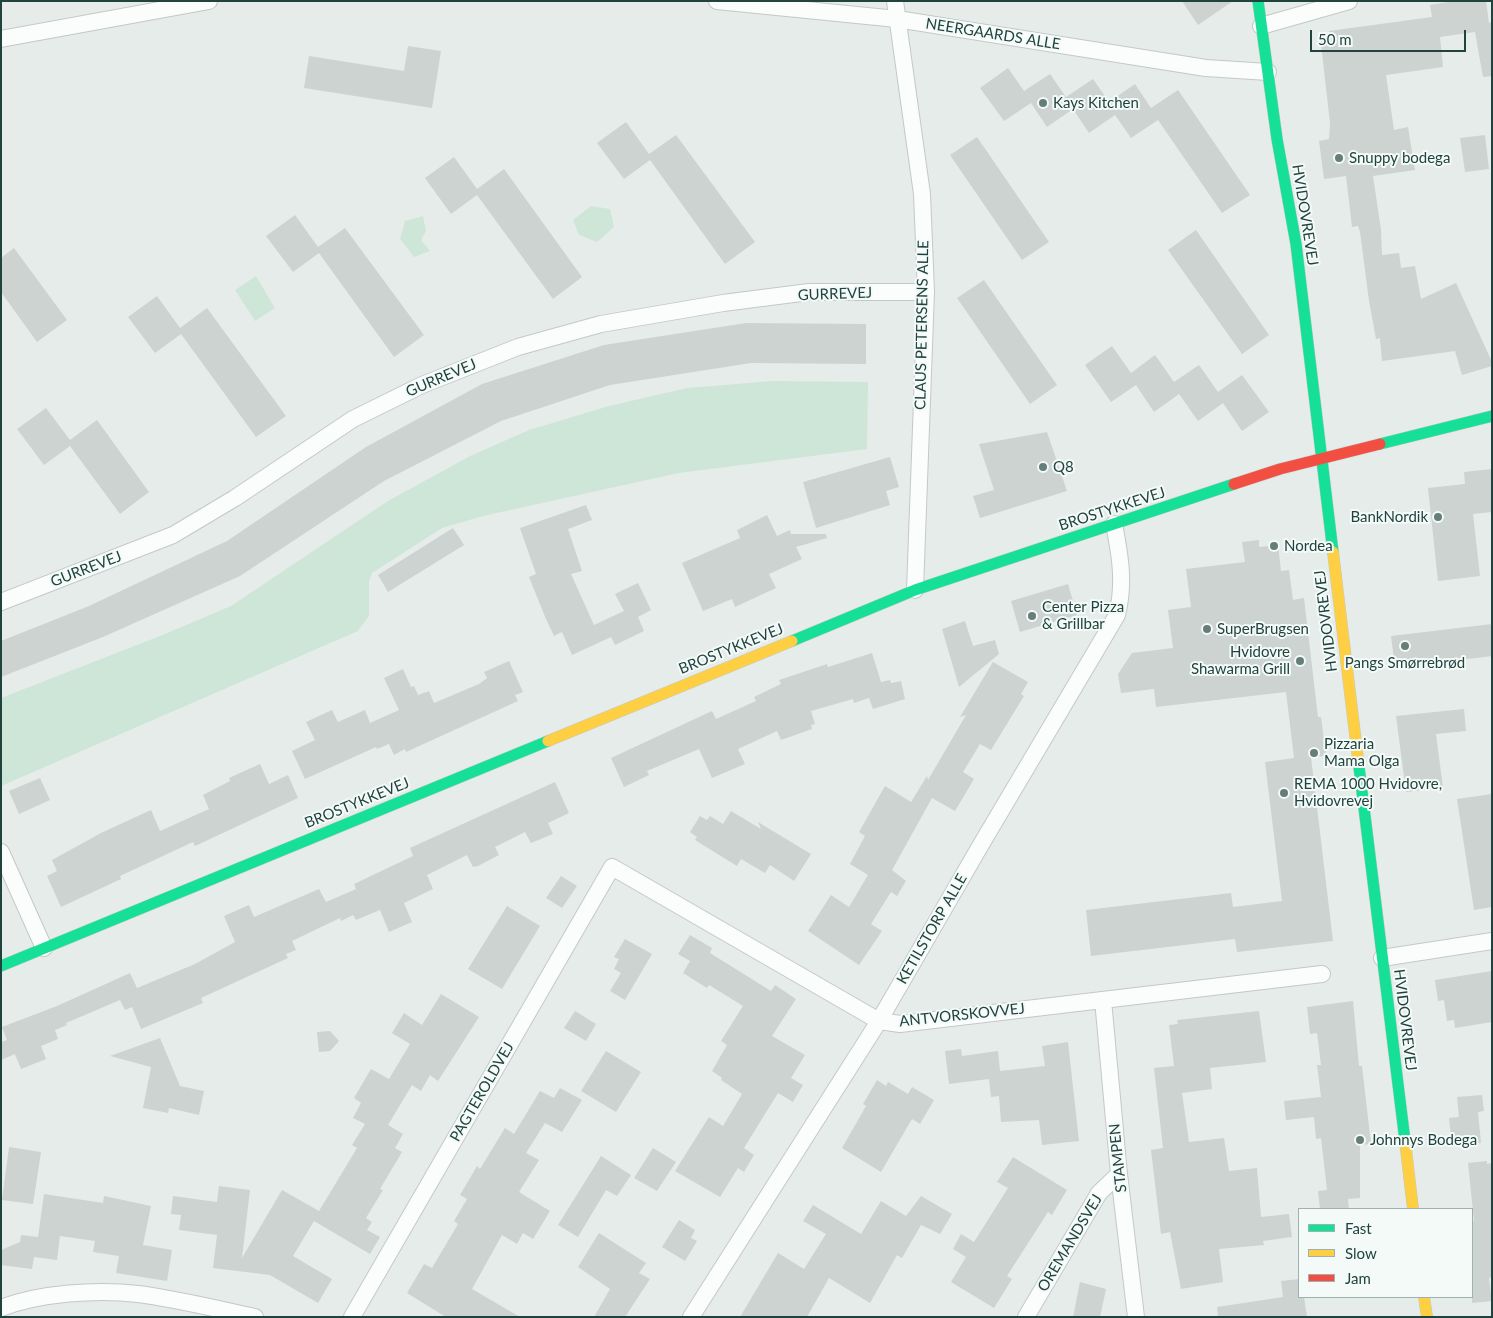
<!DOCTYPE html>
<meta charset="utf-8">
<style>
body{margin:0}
#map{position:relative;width:1493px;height:1318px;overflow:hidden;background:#e6ecea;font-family:Lato,sans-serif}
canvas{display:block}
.frame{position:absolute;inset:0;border:2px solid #20433e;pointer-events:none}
.legend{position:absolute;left:1298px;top:1208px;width:175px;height:90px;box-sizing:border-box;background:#f4faf8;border:1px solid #9fb1ae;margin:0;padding:6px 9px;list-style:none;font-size:15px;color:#20433e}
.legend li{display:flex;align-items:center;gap:10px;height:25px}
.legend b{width:25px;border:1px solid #9fb1ae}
.scale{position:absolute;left:1310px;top:30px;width:156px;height:22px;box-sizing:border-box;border:2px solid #20433e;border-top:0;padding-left:6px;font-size:15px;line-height:18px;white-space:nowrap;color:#20433e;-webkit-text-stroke:4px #f4faf8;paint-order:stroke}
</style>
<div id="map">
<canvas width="1493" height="1318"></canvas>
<div class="frame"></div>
<ul class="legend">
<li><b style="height:6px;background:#16e098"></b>Fast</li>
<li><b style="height:6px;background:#ffcf43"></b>Slow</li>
<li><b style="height:6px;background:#f24e42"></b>Jam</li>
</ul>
<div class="scale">50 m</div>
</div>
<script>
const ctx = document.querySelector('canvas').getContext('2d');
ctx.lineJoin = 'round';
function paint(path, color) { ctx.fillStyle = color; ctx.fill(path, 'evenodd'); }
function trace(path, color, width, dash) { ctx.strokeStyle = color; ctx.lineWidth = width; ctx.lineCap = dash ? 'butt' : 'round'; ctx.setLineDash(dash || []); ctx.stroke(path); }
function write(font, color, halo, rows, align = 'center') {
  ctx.font = font + ' Lato,sans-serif'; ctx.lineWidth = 4; ctx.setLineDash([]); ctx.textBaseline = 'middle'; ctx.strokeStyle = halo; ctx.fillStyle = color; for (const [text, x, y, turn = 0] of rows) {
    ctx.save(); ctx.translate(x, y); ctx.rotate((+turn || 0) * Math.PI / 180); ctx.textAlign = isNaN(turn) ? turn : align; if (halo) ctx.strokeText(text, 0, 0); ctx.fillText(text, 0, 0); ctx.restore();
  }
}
const green = new Path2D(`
 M591,206L610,209L614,227L597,242L579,235L573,220Z
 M423,216L426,231L421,240L430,251L414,257L400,239L405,221Z
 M256,276L275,308L255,321L235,290Z
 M773,381L868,382L867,449L679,473L483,516L442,528L372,573L369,581V616L358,631L1,786V698L160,636L231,606L388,501L470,456L529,430L609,406L687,388Z`);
const building = new Path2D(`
 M1182,1H1233L1198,25Z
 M1455,1H1486L1489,23L1492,22V76L1483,77L1475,32L1440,37L1443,67L1386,75L1394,130L1408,127L1415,170L1373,176L1381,230L1382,255L1399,253L1401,268L1415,266L1421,299L1456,283L1492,362V366L1462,375L1455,351L1382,361L1380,338L1376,339L1369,301L1360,232L1358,226L1352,227L1346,176L1324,179L1319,141L1329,139L1330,123L1320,35L1329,33V31L1432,17L1430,5Z
 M408,46L441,51L432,108L304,88L309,56L404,71Z
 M1008,68L1024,91L1050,74L1066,97L1093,79L1109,102L1135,84L1151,108L1178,90L1250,195L1222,213L1158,120L1131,138L1115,115L1089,133L1073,109L1047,127L1031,103L1004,121L980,88Z
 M626,122L649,154L676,135L755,242L725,264L650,160L624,179L597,143Z
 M1485,135L1489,169L1465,172L1460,138Z
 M977,137L1049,242L1022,260L950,155Z
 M454,157L477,189L504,169L582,277L553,299L477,195L451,214L425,178Z
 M295,215L318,247L345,228L424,335L394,357L319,253L293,272L266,236Z
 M1196,230L1269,335L1242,354L1168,250Z
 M14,248L67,320L37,342L1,292V258Z
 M984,280L1057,385L1030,404L957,298Z
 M157,296L180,328L207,308L286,416L256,437L181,334L155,353L128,317Z
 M746,323L866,324V364L751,363L610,385L501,421L384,481L240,576L103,637L1,677V641L89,606L227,541L366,447L482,384L604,345Z
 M1112,346L1131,373L1155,355L1174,382L1199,365L1218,392L1242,375L1269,412L1242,431L1223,403L1198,421L1179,394L1154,412L1136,385L1111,402L1085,365Z
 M46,408L70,440L97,420L149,492L120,514L70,446L44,465L17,429Z
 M1047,432L1067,491L980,518L973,496L994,490L979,444Z
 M890,457L899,487L886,491L890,505L816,528L803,482Z
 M1492,469V512L1473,514L1480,576L1438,581L1428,488L1465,484L1464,472Z
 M586,505L592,520L568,529L582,571L571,574L594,625L624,611L615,594L638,583L651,610L638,617L644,631L615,645L611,637L572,655L562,632L554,636L546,619L529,577L536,574L520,528Z
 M767,515L777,536L790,530L791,534H826L827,538L796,547L802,559L769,574L776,588L735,607L732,599L703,611L682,563L740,538L737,530Z
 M453,528L464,545L388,592L378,575Z
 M1259,540V547L1278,545L1281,571L1289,570L1293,600L1304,598L1318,717H1321L1326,756L1311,757L1333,941L1237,952L1235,939L1091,956L1086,910L1231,893L1233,907L1282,901L1265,762L1294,758L1286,692L1156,707L1154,689L1121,693L1118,674L1132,653L1173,648L1168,610L1191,607L1186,569L1245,562L1242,542Z
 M1068,584L1077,615L1020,632L1011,601Z
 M965,621L973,646L995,640L999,654L959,687L942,629Z
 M1492,624V656L1395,668L1391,636Z
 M872,653L881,682L890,680L891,683L901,681L905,699L873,709L869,698L854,703L853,699L811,711L815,724L811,725L812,729L781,740L777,731L738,749L745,764L712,778L699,749L647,771L649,775L624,787L611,758L712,711L716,719L756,701L754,697L781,684L779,680L827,664L828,667Z
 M509,661L523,692L515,695L518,701L406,752L405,749L394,755L389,744L377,749L376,747L305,779L292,751L315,740L306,722L332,710L338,722L365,710L370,723L399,710L384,678L403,669L411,687L414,686L418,695L429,691L434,703L479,684L487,678L484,672Z
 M993,662L1028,682L1021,694L1024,696L991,750L980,744L963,772L974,779L955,811L932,798L892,870L906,881L897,896L891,892L871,924L882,931L859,965L808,931L831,895L849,907L868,875L850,864L865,836L859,832L885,786L911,802L927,776L928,780L966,715L960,717Z
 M1464,709L1466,731L1436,734L1443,788L1406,792L1396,716Z
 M260,764L269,784L288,775L298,798L195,846L193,842L120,876L121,879L61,907L47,876L57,871L52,860L101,833L151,810L160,831L209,809L203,795L230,781L229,778Z
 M40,778L50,800L19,814L9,791Z
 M555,782L569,813L548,823L553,834L531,843L525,832L495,847L499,855L478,866L473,867L467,855L427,875L433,889L404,903L412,922L389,932L380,910L356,920L353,915L341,921L340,918L292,941L296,950L286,954L288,958L201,998L203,1003L141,1029L132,1007L125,1010L120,1000L66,1023L67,1025L55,1030L58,1039L41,1046L46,1059L21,1069L15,1054L1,1060V1042L7,1040L2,1027L57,1006L130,973L137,988L195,964L235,942L224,916L249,905L254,917L319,889L326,902L356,889L354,884L413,856L410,848Z
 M1492,794V907L1474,910L1457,799Z
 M731,811L761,829L758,822L811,854L794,881L770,865L765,873L741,859L737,866L695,840L697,837L690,832L700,816L707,820L710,816L723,824Z
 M561,876L577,886L562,908L546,898Z
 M507,906L540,926L502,989L468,969Z
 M690,935L712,948L710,953L771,991L775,985L796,999L772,1036L805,1055L791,1078L803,1085L793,1102L778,1093L744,1148L754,1155L744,1172L738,1168L720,1197L675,1171L709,1117L723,1126L742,1094L721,1080L722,1078L712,1071L727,1045L721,1041L743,1006L709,985L707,988L683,973L690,961L678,954Z
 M625,939L652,954L625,1000L610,991L621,973L614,969L619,959L614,957Z
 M1492,971V1022L1455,1028L1454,1020L1447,1021L1444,1000L1438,1001L1435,980Z
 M441,994L479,1017L438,1081L430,1075L421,1091L412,1085L388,1125L403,1134L395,1148L402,1152L380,1189L383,1190L366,1218L372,1222L367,1230L380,1237L370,1254L314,1221L293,1256L332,1279L318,1303L270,1275L213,1268L217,1235L179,1230L181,1215L171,1214L173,1196L217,1202L219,1186L250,1190L242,1258L282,1190L319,1211L357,1148L352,1145L365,1124L353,1118L361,1103L354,1098L371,1069L389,1079L410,1044L392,1033L404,1013L422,1025Z
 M1353,1001L1359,1066H1362L1371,1144L1360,1145V1198L1348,1199L1349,1209H1320L1318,1191L1327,1190L1321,1138L1316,1139L1314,1117L1286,1120L1284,1101L1321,1097L1317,1065H1321L1317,1033L1310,1034L1307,1007Z
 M575,1011L596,1024L586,1041L564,1028Z
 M1259,1011L1266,1062L1210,1068L1212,1089L1182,1093L1189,1142L1224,1138L1229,1171L1257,1168L1261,1217L1289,1214L1292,1237L1263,1241L1264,1245L1219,1249L1223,1282L1181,1289L1170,1232L1161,1234L1151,1150L1163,1148L1154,1068L1174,1066L1169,1025L1178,1024L1177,1020Z
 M330,1031L339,1041L330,1051L319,1052L317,1032Z
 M160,1038L180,1086L204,1091L199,1115L169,1108L168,1113L143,1108L151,1067L110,1056Z
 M1068,1042L1079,1141L1042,1145L1039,1120L1001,1122L999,1096L991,1097L989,1079L949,1084L945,1051L961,1049L962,1056L998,1051L1000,1071L1045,1066L1042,1046Z
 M606,1051L641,1072L616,1112L581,1091Z
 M877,1080L886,1086L888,1082L908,1094L912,1087L934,1100L920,1124L912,1119L881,1172L842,1148L866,1106L863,1104Z
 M560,1088L582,1100L562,1132L545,1123L526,1153L539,1160L519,1192L550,1211L533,1239L523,1233L517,1244L502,1235L472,1289L520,1317H446L407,1293L424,1264L432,1268L458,1224L454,1221L467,1199L460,1195L477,1166L480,1169L505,1128L514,1134L540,1091L554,1098Z
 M1482,1095L1484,1111L1478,1112L1481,1143L1452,1146L1449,1118L1459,1117L1457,1097Z
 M9,1147L41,1152L33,1204L2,1200Z
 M653,1148L676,1162L657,1191L634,1178Z
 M601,1156L631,1175L617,1196L606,1190L578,1237L558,1225Z
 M1013,1157L1067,1190L1052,1215L1048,1212L1007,1276L1012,1279L994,1308L951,1282L966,1257L953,1249L961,1234L974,1242L1008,1188L997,1182Z
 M1487,1161V1164L1492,1163V1277L1489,1278L1492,1301L1472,1303V1221H1474L1468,1163Z
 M44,1194L103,1203L104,1196L151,1206L143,1245L172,1250L167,1281L116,1273L119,1256L93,1252L95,1241L60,1236L57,1260L34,1257L32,1269L1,1265V1250L20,1242L21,1235L38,1237Z
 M921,1196L952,1214L940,1234L921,1225L902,1258L897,1255L870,1303L829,1278L807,1317H740L778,1253L804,1269L826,1234L803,1221L813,1205L861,1234L881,1201L906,1216Z
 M679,1220L695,1230L691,1238L697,1241L685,1261L662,1247Z
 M599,1233L646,1263L639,1273L650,1279L625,1317H594L610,1289L578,1267Z
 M1299,1279V1297H1304L1307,1317H1218L1217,1307L1283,1297L1281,1281Z
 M1080,1282L1106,1289L1100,1317H1073Z`);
const street = new Path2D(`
 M717,1L897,19L1206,68L1268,72
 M895,1L922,194L926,292L915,590
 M1261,26L1349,1
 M1,39L209,1
 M1,602L173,535L235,498L353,419L422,385L518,347L601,324L723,303L809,292H926
 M1,852L44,948
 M1382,958L1492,941
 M1103,1000L1119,1174L1136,1317
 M1,1308C40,1293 97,1289 138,1294C177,1299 217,1309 255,1317
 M352,1317L612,867L879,1021L900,1024L1322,974
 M691,1317L879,1021L979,848L1117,615C1125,583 1120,555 1114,524
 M1026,1317L1099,1193L1119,1174`);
const fast = new Path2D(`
 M1258,1L1277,139L1296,244L1333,552
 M1380,444L1492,416
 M792,641L915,590L1234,484
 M1358,759L1405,1141
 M1,966L548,741`);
const slow = new Path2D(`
 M1333,552L1358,759
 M548,741L792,641
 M1405,1141L1413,1209
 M1424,1297L1427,1317`);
const jam = new Path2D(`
 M1234,484L1280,469L1380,444`);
const markers = [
 [1043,103,5,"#657e7a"],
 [1339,158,5,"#657e7a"],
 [1043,467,5,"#657e7a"],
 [1438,517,5,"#657e7a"],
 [1274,546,5,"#657e7a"],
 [1032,616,5,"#657e7a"],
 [1207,629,5,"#657e7a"],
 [1405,646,5,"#657e7a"],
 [1300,661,5,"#657e7a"],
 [1314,753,5,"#657e7a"],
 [1284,793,5,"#657e7a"],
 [1360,1140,5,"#657e7a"]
];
const streetNames = [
 ["NEERGAARDS ALLE",993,34,9],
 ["HVIDOVREVEJ",1305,215,81],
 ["GURREVEJ",835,294,-2],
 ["CLAUS PETERSENS ALLE",922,325,-89],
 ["GURREVEJ",441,378,-23],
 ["BROSTYKKEVEJ",1112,509,-18],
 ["GURREVEJ",86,569,-21],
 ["HVIDOVREVEJ",1326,621,-97],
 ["BROSTYKKEVEJ",731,649,-22],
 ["BROSTYKKEVEJ",357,803,-22],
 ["KETILSTORP ALLE",932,929,-60],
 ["ANTVORSKOVVEJ",962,1015,-6],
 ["HVIDOVREVEJ",1405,1020,83],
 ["PAGTEROLDVEJ",482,1092,-60],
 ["STAMPEN",1118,1158,-96],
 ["OREMANDSVEJ",1070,1243,-59]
];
const poiNames = [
 ["Kays Kitchen",1053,103],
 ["Snuppy bodega",1349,158],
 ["Q8",1053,467],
 ["BankNordik",1428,517,"right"],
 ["Nordea",1284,546],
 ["Center Pizza",1042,607],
 ["& Grillbar",1042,624],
 ["SuperBrugsen",1217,629],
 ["Hvidovre",1290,652,"right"],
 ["Shawarma Grill",1290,669,"right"],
 ["Pangs Smørrebrød",1405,663,"center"],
 ["Pizzaria",1324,744],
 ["Mama Olga",1324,761],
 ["REMA 1000 Hvidovre,",1294,784],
 ["Hvidovrevej",1294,801],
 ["Johnnys Bodega",1370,1140]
];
paint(green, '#cee6d8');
paint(building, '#ccd3d1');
trace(street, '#c3c9c7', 18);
trace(fast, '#c1cac8', 12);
trace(slow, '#c1cac8', 12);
trace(jam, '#c1cac8', 12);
trace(street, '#fbfcfc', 16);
trace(fast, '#16e098', 11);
trace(slow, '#ffcf43', 11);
trace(jam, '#f24e42', 11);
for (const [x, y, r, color] of markers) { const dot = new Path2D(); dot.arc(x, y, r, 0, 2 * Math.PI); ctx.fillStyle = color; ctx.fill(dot); trace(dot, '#f4faf8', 2); }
write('15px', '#20433e', '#f4faf8', streetNames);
write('15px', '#20433e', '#f4faf8', poiNames, 'left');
</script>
